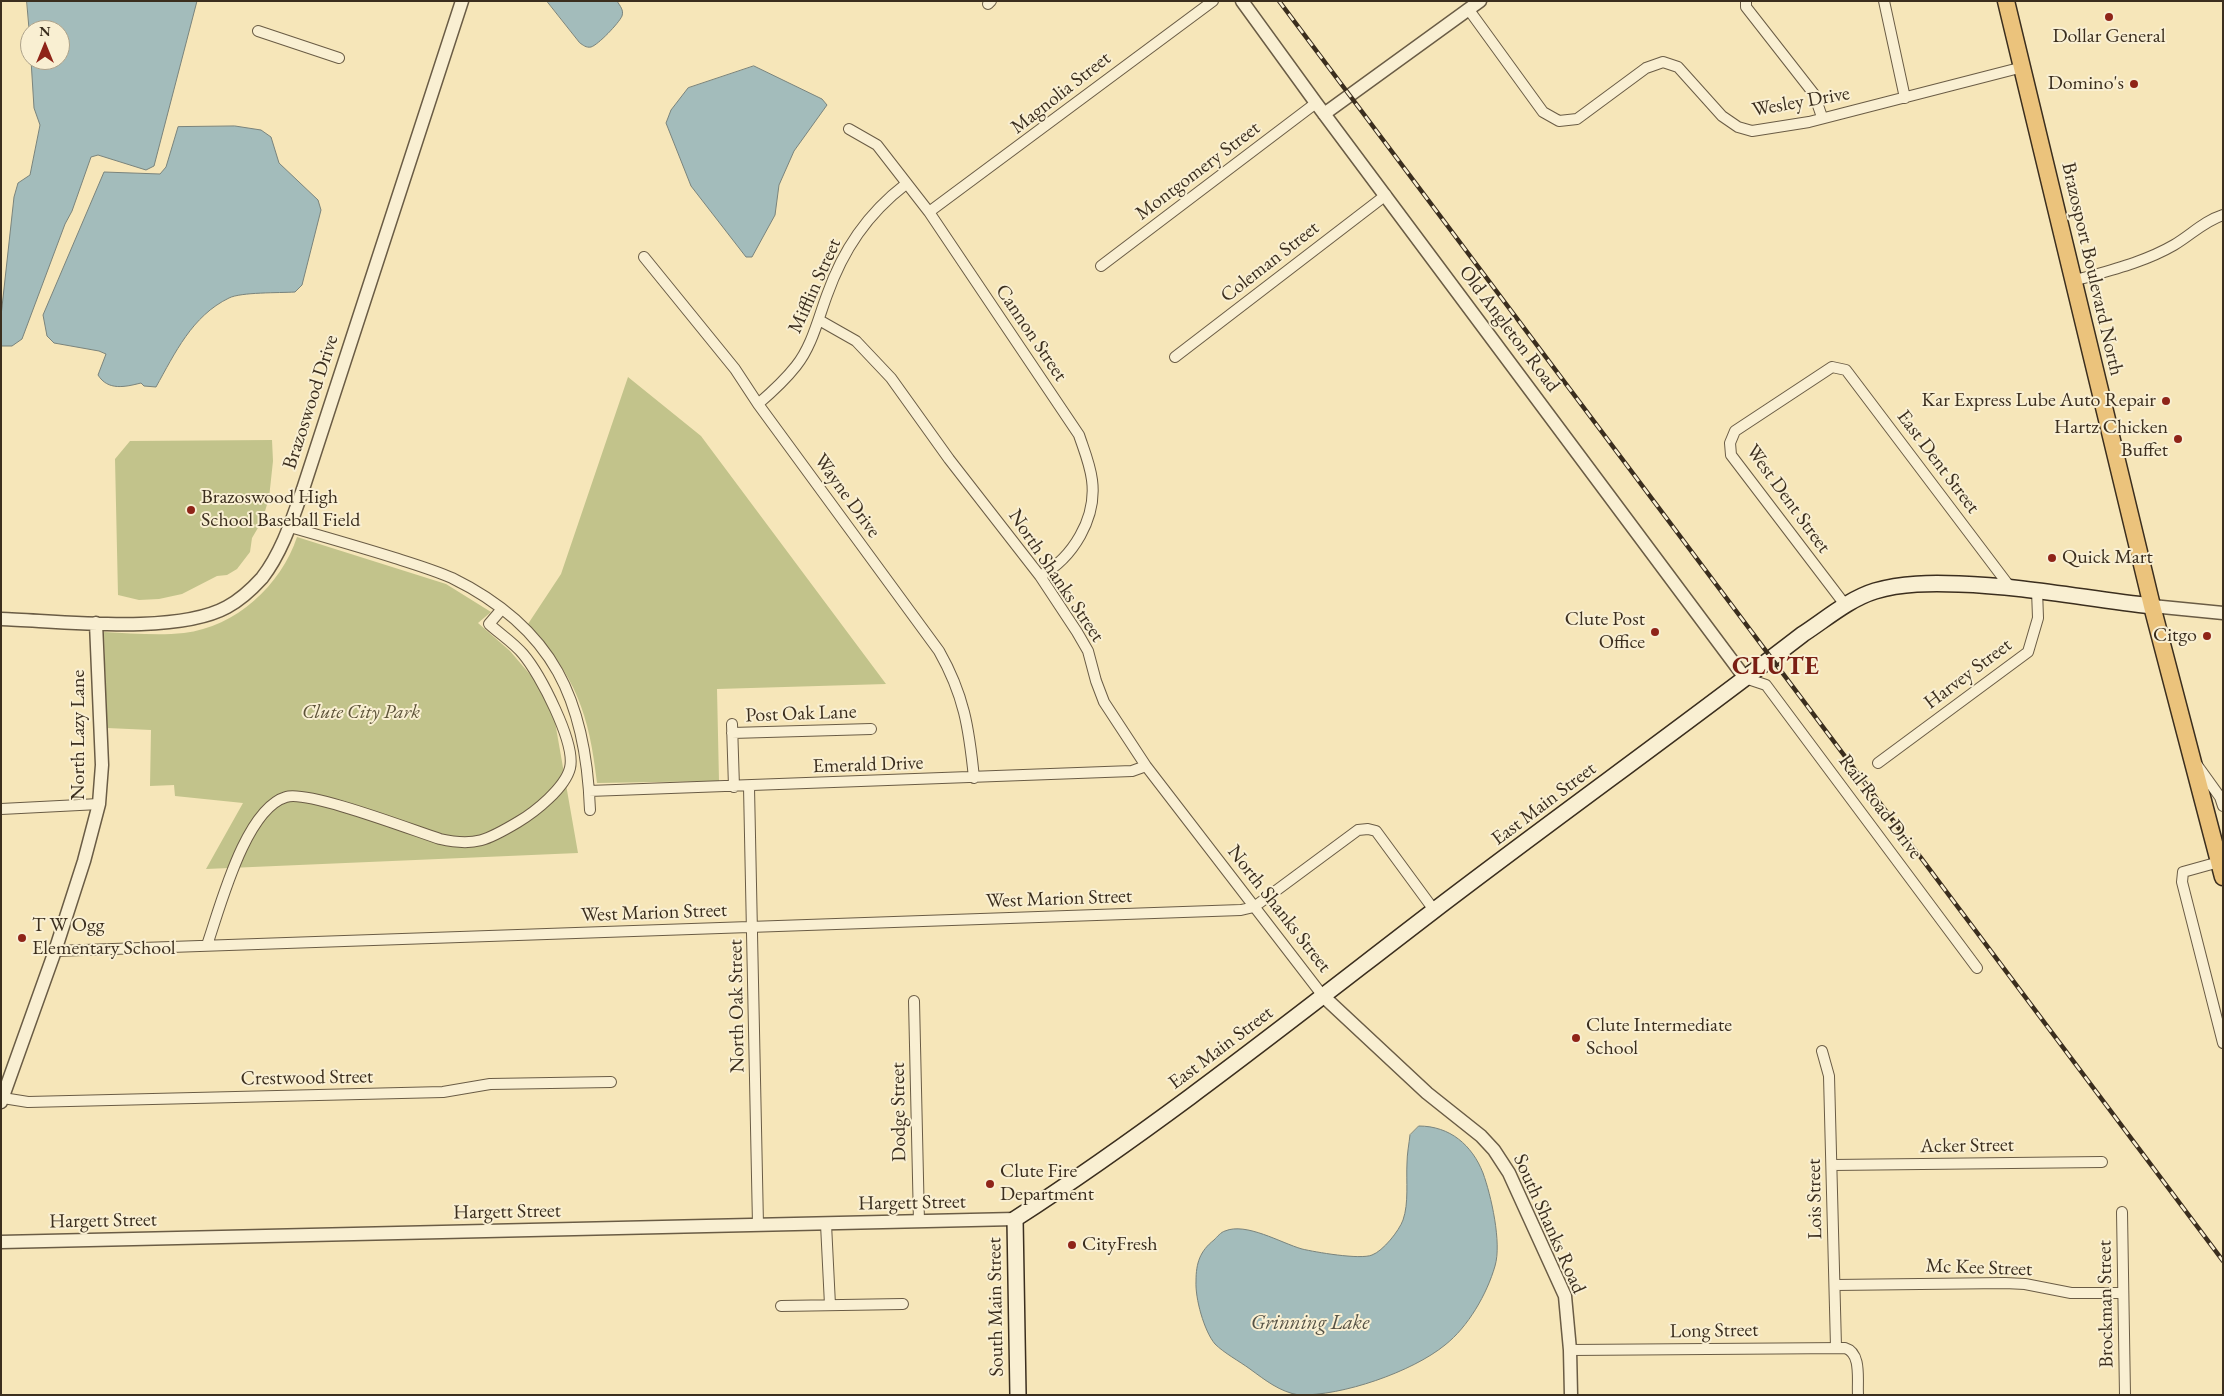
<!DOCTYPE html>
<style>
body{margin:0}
#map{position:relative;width:2224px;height:1396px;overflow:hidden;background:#f6e6b9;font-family:"EB Garamond",serif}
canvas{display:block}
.frame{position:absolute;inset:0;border:2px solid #3b2e1e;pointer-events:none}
.north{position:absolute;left:20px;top:20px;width:50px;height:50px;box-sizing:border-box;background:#f9efd2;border:1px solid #ada28a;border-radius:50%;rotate:0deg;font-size:14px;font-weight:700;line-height:20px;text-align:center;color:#3b2e1e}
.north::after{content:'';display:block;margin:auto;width:18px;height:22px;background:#8f2418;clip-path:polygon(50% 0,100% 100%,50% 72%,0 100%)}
</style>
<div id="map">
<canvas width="2224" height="1396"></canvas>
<div class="frame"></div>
<div class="north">N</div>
</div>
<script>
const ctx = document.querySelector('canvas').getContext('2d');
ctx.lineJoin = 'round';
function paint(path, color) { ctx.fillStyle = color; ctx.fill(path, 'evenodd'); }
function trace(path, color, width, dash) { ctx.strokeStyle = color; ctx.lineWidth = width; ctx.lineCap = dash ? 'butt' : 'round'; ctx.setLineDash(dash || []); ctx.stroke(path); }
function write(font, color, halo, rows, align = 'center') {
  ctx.font = font + ' "EB Garamond",serif'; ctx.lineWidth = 4; ctx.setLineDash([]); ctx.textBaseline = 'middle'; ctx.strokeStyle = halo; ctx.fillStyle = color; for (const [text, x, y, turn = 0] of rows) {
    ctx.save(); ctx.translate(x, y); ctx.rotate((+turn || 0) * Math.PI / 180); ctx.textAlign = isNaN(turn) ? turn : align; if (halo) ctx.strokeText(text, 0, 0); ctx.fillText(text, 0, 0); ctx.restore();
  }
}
const green = new Path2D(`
 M628,377L701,436L886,684L717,689L719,781L597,783C589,713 576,677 528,624L561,574Z
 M272,440L273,461L269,498L262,521L252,538L250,552L237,569L227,575L217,576L182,594L159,599L139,600L118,595L115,459L130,441Z
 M297,537L446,584L491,612L478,623L510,651L551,699L578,853L206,869L243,803L175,796L174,785L150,786L151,730L107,728L104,632C130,633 157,636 184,633C236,627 281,585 297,537Z`);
const water = new Path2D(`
 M27,1H197L154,166L146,170L98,155L91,157L72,211L65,224L22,339L12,346H1V316L14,197L18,183L30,175L40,125L34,108L31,60H60V30H30V40Z
 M547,1H617C620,6 624,10 622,16C619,23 598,45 591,47C586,48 583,45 580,43Z
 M754,66L822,99L827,105L794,151L779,185L775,215L752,257H746L691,186L666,123L671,110L688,88Z
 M235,126L261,130L271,137L279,163L318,200L321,210L302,285L295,292C279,293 241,292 229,298C192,316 175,353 156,387L144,386L141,383C125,387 108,391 98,375L106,354L99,351L54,343L47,336L43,315L104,172L160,174L166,167L178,127Z
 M1419,1126C1450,1126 1472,1145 1483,1173C1491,1195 1502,1243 1495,1266C1487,1294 1468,1327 1445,1345C1412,1372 1342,1396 1299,1395C1280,1392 1265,1380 1250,1369C1239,1361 1224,1353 1215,1344C1204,1331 1195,1298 1196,1281C1196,1263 1200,1251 1214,1240C1217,1237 1221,1232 1225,1231C1246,1222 1281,1243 1302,1249C1315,1252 1360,1260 1372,1255C1383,1251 1399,1231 1403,1220C1409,1203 1406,1181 1407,1163C1407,1154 1409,1144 1410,1135Z`);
const minor = new Path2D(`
 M1746,1V7L1814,94L1822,117
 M1884,1L1905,98
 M988,4L991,1
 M1469,10L1543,112L1559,121L1577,119L1646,68L1663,62L1678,67L1722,116L1738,127L1752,131L1809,122L2023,67
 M258,31L339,58
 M849,129L877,145L929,212L1079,435C1084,450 1090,464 1092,480C1097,518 1073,558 1040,576
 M929,212L1213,1
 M644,257L735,369L758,404L939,651C964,695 969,728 974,778
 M1101,266L1316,103
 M2073,281C2107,271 2143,263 2174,245C2191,235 2204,221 2223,215
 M819,320L856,341L891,378L949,459L1040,576L1077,632L1088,651L1096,681L1104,702L1146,766L1323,996
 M1175,357L1386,195
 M758,404C772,392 785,380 796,366C812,346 818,319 827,295C843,250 867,214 906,184
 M290,527C325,537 360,547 395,558C414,564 434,570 452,578C554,628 586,701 590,810
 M1846,606L1731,455L1730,443L1735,431L1832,367L1846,370L2010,587
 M1745,678L1766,685L1977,968
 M732,724L734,787
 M732,733L871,729
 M1878,763L2028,652L2038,618L2037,590
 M2197,765L2220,797L2223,806
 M749,787L758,1225
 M589,791L1132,771L1146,766
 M1,809L99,804
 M2219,862L2183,872L2182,882L2223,1043
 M207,945C220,908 245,809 286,797C308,790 412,830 440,839C475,847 488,840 518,822C535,812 565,788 570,768C576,743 540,674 523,654C514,643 500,634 489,624L501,610
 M55,951L1241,910L1254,907L1358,830L1368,829L1376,831L1434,910
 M914,1001L919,1222
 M1822,1051L1829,1076L1836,1347
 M3,1098L28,1102L443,1092L490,1084L611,1082
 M1832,1165L2102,1162
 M2122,1212L2125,1395
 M826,1224L830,1305
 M1835,1285L2005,1283L2025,1284L2071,1293H2123
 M781,1306L903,1304
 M1570,1350L1845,1348C1862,1353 1857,1380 1858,1395`);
const tertiary = new Path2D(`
 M1242,1L1316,103L1745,678
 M1324,114L1480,1
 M2152,606L2223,613
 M1,619C61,621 176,635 227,607C240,600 252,589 262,578C282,552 292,520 303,489L462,1
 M1323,996L1427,1093L1481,1136L1494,1150L1509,1173L1565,1296L1570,1350L1571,1395
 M1,1102L55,951L84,861L99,804L102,765L96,623
 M1,1242L1015,1219`);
const secondary = new Path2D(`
 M1018,1395L1015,1219C1160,1125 1295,1017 1432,912C1555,818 1681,728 1803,634C1826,619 1849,599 1875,591C1902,583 1931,583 1959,584C2024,586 2088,599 2152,606`);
const primary = new Path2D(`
 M2006,1L2152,606L2223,877`);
const rail = new Path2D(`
 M1279,1L2223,1261`);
const markers = [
 [2109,17,5,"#8f2418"],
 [2134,84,5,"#8f2418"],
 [2166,401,5,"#8f2418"],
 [2178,439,5,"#8f2418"],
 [191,510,5,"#8f2418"],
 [2052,558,5,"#8f2418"],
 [1655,632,5,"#8f2418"],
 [2207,636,5,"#8f2418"],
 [22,938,5,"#8f2418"],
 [1576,1038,5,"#8f2418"],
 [990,1184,5,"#8f2418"],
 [1072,1245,5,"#8f2418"]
];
const poiNames = [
 ["Dollar General",2109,37,"center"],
 ["Domino's",2124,84,"right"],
 ["Kar Express Lube Auto Repair",2156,401,"right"],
 ["Hartz Chicken",2168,428,"right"],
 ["Buffet",2168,451,"right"],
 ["Brazoswood High",201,498],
 ["School Baseball Field",201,521],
 ["Quick Mart",2062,558],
 ["Clute Post",1645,620,"right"],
 ["Office",1645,643,"right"],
 ["Citgo",2197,636,"right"],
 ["T W Ogg",32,926],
 ["Elementary School",32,949],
 ["Clute Intermediate",1586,1026],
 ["School",1586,1049],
 ["Clute Fire",1000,1172],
 ["Department",1000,1195],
 ["CityFresh",1082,1245]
];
const streetNames = [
 ["Magnolia Street",1061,93,-38],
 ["Wesley Drive",1801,102,-10],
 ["Montgomery Street",1198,171,-37],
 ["Coleman Street",1270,262,-38],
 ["Brazosport Boulevard North",2092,269,77],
 ["Mifflin Street",815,286,-66],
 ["Old Angleton Road",1509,329,53],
 ["Cannon Street",1031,333,56],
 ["Brazoswood Drive",311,402,-72],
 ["East Dent Street",1938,462,53],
 ["Wayne Drive",847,496,54],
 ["West Dent Street",1788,499,54],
 ["North Shanks Street",1056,576,56],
 ["Harvey Street",1968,674,-37],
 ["Post Oak Lane",801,714,-2],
 ["North Lazy Lane",79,735,-90],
 ["Emerald Drive",868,765,-2],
 ["East Main Street",1544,804,-37],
 ["Rail Road Drive",1880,807,53],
 ["West Marion Street",1059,899,-2],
 ["North Shanks Street",1279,909,52],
 ["West Marion Street",654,913,-2],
 ["North Oak Street",737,1006,-91],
 ["East Main Street",1221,1048,-37],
 ["Crestwood Street",307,1078,-1],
 ["Dodge Street",899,1112,-91],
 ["Acker Street",1967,1146,-1],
 ["Lois Street",1815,1199,-91],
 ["Hargett Street",912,1203,-1],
 ["Hargett Street",507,1212,-1],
 ["Hargett Street",103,1221,-1],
 ["South Shanks Road",1549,1224,66],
 ["Mc Kee Street",1979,1268,2],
 ["Brockman Street",2106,1304,-91],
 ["South Main Street",996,1307,-91],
 ["Long Street",1714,1331,-1]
];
const parkNames = [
 ["Clute City Park",361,713]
];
const waterNames = [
 ["Grinning Lake",1310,1323]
];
const districtNames = [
 ["CLUTE",1776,667]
];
paint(green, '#c2c38b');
paint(water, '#a3bcbb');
trace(water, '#79837c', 1);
trace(minor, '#6a5c45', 12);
trace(tertiary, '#6a5c45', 15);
trace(secondary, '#3b2e1e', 18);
trace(primary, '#3b2e1e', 19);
trace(minor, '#f9efd2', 10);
trace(tertiary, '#f9efd2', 12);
trace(secondary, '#f9efd2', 15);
trace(primary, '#ebc37c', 16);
trace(rail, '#3b2e1e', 4.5);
trace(rail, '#f9efd2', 2.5, [8]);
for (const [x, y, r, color] of markers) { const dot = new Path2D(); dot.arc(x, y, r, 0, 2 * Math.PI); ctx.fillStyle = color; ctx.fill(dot); trace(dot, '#f9efd2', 2); }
write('20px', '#3b2e1e', '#f9efd2', poiNames, 'left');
write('20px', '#3b2e1e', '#f9efd2', streetNames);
write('italic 20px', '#5d5339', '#f9efd2', parkNames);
write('italic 21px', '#555245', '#f9efd2', waterNames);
ctx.letterSpacing = '1px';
write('bold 25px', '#7a1f14', '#f9efd2', districtNames);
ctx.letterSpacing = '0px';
</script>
